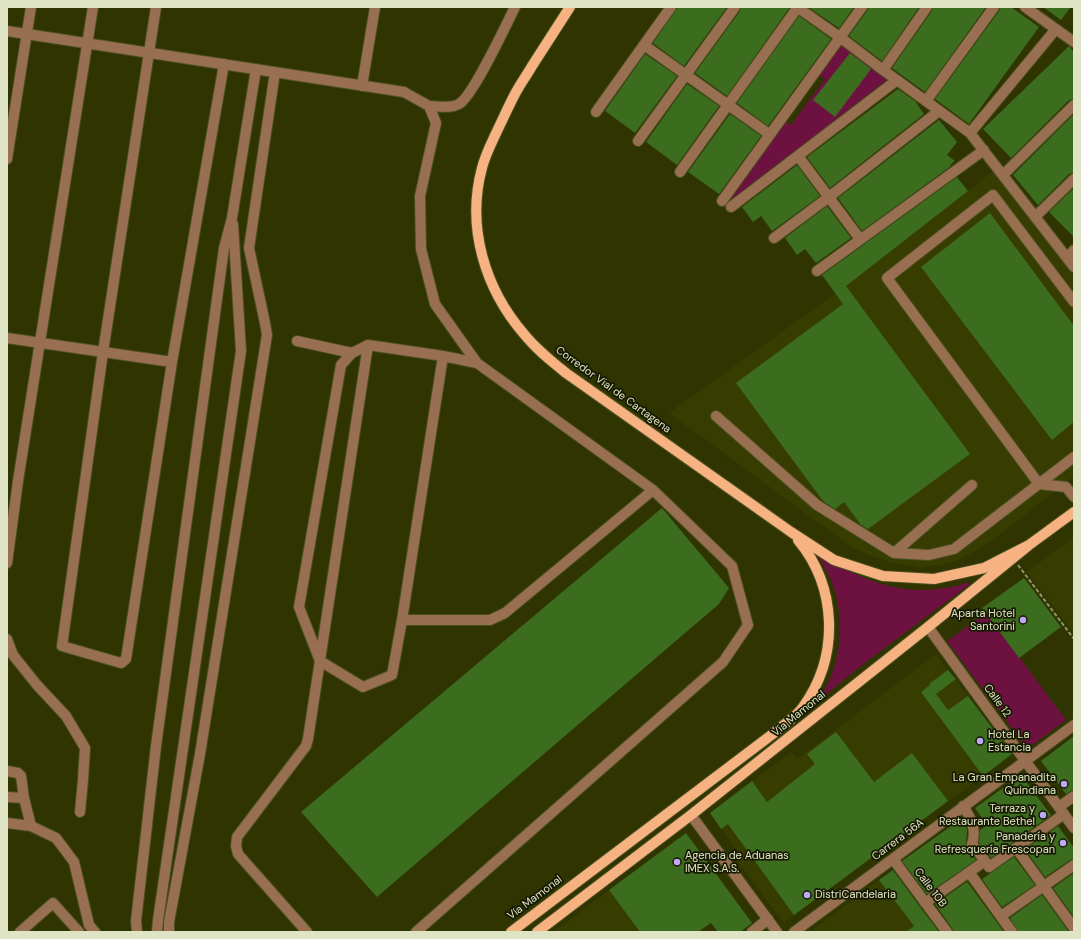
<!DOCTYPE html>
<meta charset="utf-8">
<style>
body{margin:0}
#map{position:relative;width:1081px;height:939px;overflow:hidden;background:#2f3401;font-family:"DM Sans",sans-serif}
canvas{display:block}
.frame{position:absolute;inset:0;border:8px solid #dfe5c4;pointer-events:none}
</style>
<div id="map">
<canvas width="1081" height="939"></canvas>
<div class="frame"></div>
</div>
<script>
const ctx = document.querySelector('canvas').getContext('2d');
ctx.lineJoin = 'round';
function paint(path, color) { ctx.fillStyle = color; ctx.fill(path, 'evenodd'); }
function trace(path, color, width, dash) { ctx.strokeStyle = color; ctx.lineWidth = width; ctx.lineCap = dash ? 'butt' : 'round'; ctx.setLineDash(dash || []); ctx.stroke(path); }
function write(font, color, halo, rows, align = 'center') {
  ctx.font = font + ' "DM Sans",sans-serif'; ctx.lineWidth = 3.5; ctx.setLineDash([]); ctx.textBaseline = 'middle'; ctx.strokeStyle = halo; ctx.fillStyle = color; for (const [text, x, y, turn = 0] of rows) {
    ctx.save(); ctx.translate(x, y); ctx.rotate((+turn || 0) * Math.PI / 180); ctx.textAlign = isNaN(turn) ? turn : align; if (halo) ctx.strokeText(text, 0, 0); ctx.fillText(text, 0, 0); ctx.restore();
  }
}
const built = new Path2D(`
 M995,170L1074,276V476L990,542L955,562L939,565L918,567L895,563L874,557L853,548L669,413L843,288Z
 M1074,537V634L1027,572Z
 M936,654L968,696L939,717L983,776L784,923L732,854L737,850L710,813L791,752L797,759Z
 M879,880L914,926L906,932H809Z
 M609,890L640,932H553Z`);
const green = new Path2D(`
 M841,45L888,79L728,205L724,203L786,122L791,125L825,79L818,75Z
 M814,552C853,575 892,595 938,589C945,588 953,587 960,585C963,584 965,583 968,582L969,585L862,665L823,697L821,696C848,653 847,592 814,552Z
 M986,613L1066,720L1027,749L947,641Z`);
const building = new Path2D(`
 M678,7H727L684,66L653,43Z
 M741,7H790L727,96L695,73L740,11Z
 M808,7H854L839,28Z
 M868,7H919L882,61L849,36L867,11Z
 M933,7H986L925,92L892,68L932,11Z
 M1000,7H1011L1039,27L969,124L935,99L999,11Z
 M1043,7H1071L1061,20Z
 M799,16L831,39L768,126L737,103Z
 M1069,46L1074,52V99L1069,100L1011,158L983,129Z
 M850,53L871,69L835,117L813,100Z
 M645,54L677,76L635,133L605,111Z
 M687,84L719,106L677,165L646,142Z
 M898,89L915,101L924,114L830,188L807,157Z
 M730,114L761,136L719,194L688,172Z
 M1074,114V173L1069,174L1038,205L1013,175Z
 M939,120L957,142L947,155L955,161L950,165L951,166L862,231L838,198Z
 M797,165L820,196L772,231L761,216L753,222L742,207Z
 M957,177L968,191L846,286L970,454L868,529L861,525L844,502L835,509L823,501L736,383L843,304L822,275Z
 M1074,188V237L1049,212Z
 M827,206L851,238L816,263L805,249L797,255L785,238Z
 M990,213L1074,326V422L1052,440L921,267Z
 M662,508L729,588L719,604L377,897L301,812Z
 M1024,578L1061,627L1019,658L982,608Z
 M948,670L956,679L936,694L948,710L968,696L1012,754L983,776L921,692L930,685L929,684Z
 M836,732L874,782L912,753L948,801L794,915L728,824L721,829L710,813L752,781L767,802L815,764L807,754Z
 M1074,736V789L1066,794L1041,761Z
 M1021,775L1051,815L991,858L979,843L980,830L987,825L975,808Z
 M961,819L966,826L967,830L966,846L976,860L927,894L902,861Z
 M1058,826L1074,848V859L1070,860L1045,877L1025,849Z
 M686,833L752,923L740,932H718L711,923L698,932H640L609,890Z
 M1014,857L1035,885L1002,907L982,879Z
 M893,870L920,907L939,932H906L914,926L879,880Z
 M1074,873V917L1053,888Z
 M967,882L971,887L1004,932H953L952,928L935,904Z
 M1042,895L1069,932H1018L1010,918Z`);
const path = new Path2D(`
 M1018,565L1074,639`);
const minor = new Path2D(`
 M156,7L103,352L62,646L121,663L126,659L172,362L224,64
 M797,7L841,38L883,70L970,133L1074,267
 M1025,7L1074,42
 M7,31L404,92L429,106L436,123L420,196L421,249L435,304L477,363
 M644,45L769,134
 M883,70L927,7
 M362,86L375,7
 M926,101L994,7
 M429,106C439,106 450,109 459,104C473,96 506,25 515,7
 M596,112L671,7
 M970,133L1056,29
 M638,141L735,7
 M798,156L860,239
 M7,159L31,7
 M680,172L798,7
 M1003,175L1074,105
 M722,201L862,7
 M731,207L897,80
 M1035,217L1074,179
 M774,238L829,197L939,111
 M1067,258L1074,250
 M817,271L984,150
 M1074,302L993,195L887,278L1039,484L1066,487L1074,497
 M7,338L172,362
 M297,341L352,353
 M716,416L817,505L894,553L929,555L954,549L1074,457
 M894,553L972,485
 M7,563L18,481L93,7
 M402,620H490L505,613L653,490
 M928,627L1074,828
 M7,639L13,655L37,685L66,716L85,748L83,780L80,812
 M7,771L18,773L21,776L24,798L31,826
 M7,797L24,798
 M963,806C971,818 977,830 972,844L985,861
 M1059,807L1074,796
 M691,815L777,932
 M7,823L31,826L56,838L74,862L89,925L95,932
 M1016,848L1074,928
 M893,859L947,932
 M969,872L1012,932
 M925,903L985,861L989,867L1064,814
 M1001,916L1074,865
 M20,932L53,903L79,932
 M137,932L136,921L156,746L224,248L232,218L256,69
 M157,932L158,920L241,351L233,224
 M169,932V922L200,754L267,335L265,323L249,248L275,72
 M307,932L238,854L236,846L237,837L306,746L308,739L368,345
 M416,932L723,662L748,625L732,566L653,490L477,363L443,356L368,345L352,353L341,365L299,607L320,661L363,687L392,675L402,620L443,356
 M752,932L768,919
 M794,932L1074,725`);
const major = new Path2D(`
 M570,7C557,27 545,46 532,66C527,75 520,84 515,94C509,105 504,117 498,129C492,142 485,155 482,168C466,227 485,289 524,334C536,349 551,361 566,373L791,532L834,560L883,576L934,579L984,568L1029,545
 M511,932L774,733C783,725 796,717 803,707C840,656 837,587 798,540
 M537,932L691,815L928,627L1029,545L1074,512`);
const markers = [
 [1023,620,4,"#bda9f5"],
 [980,741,4,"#bda9f5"],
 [1064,784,4,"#bda9f5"],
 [1043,815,4,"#bda9f5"],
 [1063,843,4,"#bda9f5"],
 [677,862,4,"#bda9f5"],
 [807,895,4,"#bda9f5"]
];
const streetNames = [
 ["Corredor Vial de Cartagena",613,390,36],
 ["Calle 12",997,701,54],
 ["Vía Mamonal",799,714,-39],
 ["Carrera 56A",898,840,-37],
 ["Calle 10B",930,888,53],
 ["Vía Mamonal",535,898,-37]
];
const poiNames = [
 ["Aparta Hotel",1015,614],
 ["Santorini",1015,627],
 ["Hotel La",988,735,"left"],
 ["Estancia",988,748,"left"],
 ["La Gran Empanadita",1056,778],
 ["Quindiana",1056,791],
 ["Terraza y",1035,809],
 ["Restaurante Bethel",1035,822],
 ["Panadería y",1055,837],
 ["Refresquería Frescopan",1055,850],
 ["Agencia de Aduanas",685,856,"left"],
 ["IMEX S.A.S.",685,869,"left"],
 ["DistriCandelaria",815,895,"left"]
];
paint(built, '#373d01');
paint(green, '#6d1240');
paint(building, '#3c6c1e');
trace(minor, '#4b5020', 12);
trace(major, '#4b5020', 12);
trace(path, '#8f946b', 2, [4, 2]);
trace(minor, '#996f52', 10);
trace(major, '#f7b281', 10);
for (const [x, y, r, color] of markers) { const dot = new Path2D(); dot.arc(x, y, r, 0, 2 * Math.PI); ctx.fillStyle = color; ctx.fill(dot); trace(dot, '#171a02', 1.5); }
write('11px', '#dfe5c4', '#171a02', streetNames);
write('11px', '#dfe5c4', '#171a02', poiNames, 'right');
</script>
